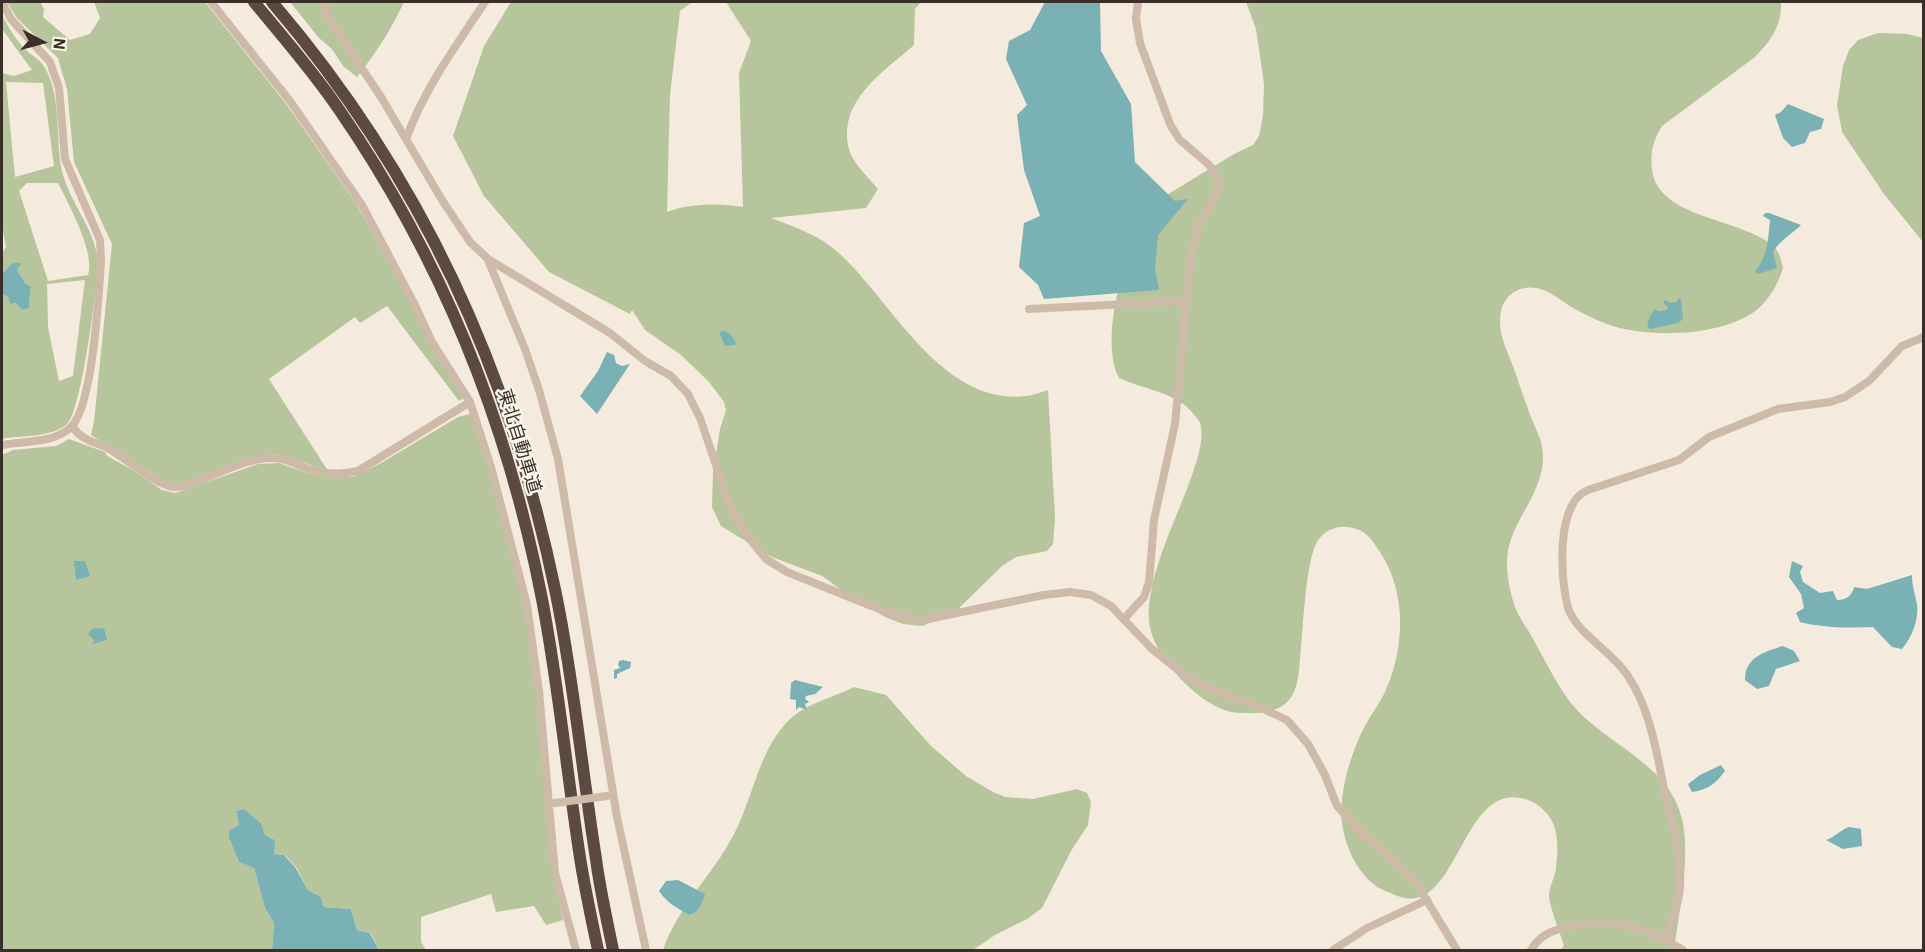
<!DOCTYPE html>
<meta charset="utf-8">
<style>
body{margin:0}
#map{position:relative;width:1925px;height:952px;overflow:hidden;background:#f5eade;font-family:"IBM Plex Sans",sans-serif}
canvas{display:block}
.frame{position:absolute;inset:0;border:3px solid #3b2f29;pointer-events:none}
.north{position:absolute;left:12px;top:12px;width:60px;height:60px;-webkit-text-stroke:4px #fbf4eb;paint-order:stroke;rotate:96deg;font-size:16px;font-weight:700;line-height:24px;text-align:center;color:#3b2f29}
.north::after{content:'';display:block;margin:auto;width:21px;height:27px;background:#3b2f29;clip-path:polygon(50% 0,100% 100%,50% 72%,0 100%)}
</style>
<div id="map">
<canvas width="1925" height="952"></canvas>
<div class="frame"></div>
<div class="north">N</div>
</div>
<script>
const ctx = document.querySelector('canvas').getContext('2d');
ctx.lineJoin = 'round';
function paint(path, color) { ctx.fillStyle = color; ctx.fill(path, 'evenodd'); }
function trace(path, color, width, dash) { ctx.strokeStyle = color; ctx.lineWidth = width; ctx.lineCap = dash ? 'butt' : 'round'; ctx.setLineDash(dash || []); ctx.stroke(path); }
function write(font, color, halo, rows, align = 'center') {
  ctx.font = font + ' "IBM Plex Sans","Noto Sans JP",sans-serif'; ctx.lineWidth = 5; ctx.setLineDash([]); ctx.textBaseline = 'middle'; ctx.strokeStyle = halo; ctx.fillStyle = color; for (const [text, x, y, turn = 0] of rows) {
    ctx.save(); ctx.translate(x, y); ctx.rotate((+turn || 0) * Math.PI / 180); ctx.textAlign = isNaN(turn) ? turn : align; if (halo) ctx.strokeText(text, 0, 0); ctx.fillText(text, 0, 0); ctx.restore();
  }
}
const green = new Path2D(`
 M7,2H40L44,9L43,17L70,40L90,34L100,18L94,2H205L287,105L357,205L464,398L459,401L387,306L360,323L355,317L269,379L328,471L278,454L253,458L185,483L172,484L161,479L91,435L94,421L112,244L74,162L67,89L58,58L17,18Z
 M290,2H404C391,30 376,53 357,77L343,66L332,49L319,38Z
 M511,2H692L680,11L670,95L667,212C690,203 720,203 743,207L739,73L751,41L726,2H921L915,9L914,45C882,73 835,103 850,152C853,163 871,180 878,189L866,208L771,218C795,227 821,236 840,254C892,302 942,406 1026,396C1034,395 1041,392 1048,390L1055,518L1053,544L1047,551L1016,557L1002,566L952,615L922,626L903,624L885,617L851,597L822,576L772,557L721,526L712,507L713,472L720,429L726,410L724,402L709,382L681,355L645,330L632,310L630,314L549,272L484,196L453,136L484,46Z
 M1246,2H1781C1782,25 1771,41 1755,57L1662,126C1653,140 1650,153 1652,170C1658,219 1742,218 1773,246C1779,251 1781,260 1783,267C1780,281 1770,298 1759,308C1726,337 1646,339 1607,324C1596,320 1584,314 1573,308C1561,301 1551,291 1537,288C1520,285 1505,294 1501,311C1497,331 1506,348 1513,366C1518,380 1522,393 1527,406C1531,419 1539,433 1542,446C1549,487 1516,513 1508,550C1505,567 1509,590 1515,607C1519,618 1528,629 1533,639C1547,663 1559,691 1578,711C1611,746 1671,767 1682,819C1691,857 1679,912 1674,950H1561L1564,945C1560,933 1550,908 1549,896C1549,887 1555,877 1556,868C1558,853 1559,830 1550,818C1544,808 1532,800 1521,798C1460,785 1457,922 1395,895C1389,892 1381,890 1376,886C1356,871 1345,846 1342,823C1338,794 1352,749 1366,724C1372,713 1380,703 1385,692C1405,648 1407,593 1380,552C1371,538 1365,529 1347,527C1336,525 1322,532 1317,542C1305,563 1303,632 1300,658C1299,671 1298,690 1289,700C1280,711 1262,714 1249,713C1242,713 1234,713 1227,711C1206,704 1183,684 1170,666C1162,656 1152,640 1150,627C1142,581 1181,512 1195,466C1199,454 1204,436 1200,423C1198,418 1190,410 1186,406C1167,391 1140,388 1119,378C1098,334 1128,254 1142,210L1234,154L1253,145L1259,136L1263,115L1264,84L1256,29Z
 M2,15C8,27 16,40 25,49C31,55 41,60 45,68C62,98 55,138 62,171C69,201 92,225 97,255C100,276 81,413 67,424C52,437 24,436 5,438L2,440V294L8,297L10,304L16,303L22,310L29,308L28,299L31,288L25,283L17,270L22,263H13L2,273V253L6,247L2,225V73L14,76L32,70L2,29ZM6,82L43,83L54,166L15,177ZM27,183H58C68,203 96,254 88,275L48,281L19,191ZM85,280L73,376L59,381L48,327L47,284Z
 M1878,33L1907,34L1923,38V242L1884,194L1842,132L1837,105L1843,66L1849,50L1858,40Z
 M470,414L490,469L525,605L536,688L553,872L563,920L546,925L534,906L496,912L491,894L421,917V942L426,950H377L378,948L371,933L357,930L351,909L324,907L321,897L308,890L296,867L285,855L273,854L275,840L265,835L261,823L244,809L236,811L239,825L229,830V838L239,862L254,868L265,908L274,923L272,950H2V455L13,450L56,446L69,439L105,452L107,456L131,469L162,490L175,493L258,464L279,463L310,474L353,477L381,463L458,417Z
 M854,687L886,695L931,746L966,776L993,792L1005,797L1033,799L1077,789L1087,793L1091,802L1088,825L1071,851L1042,908L1027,919L995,935L973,950H663C678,906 713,875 734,834C753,798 758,754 786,723C805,703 830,699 854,687Z`);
const water = new Path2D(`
 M1045,2H1100L1101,51L1131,104L1135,162L1175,201L1188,199L1158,235L1155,269L1159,290L1044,299L1038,285L1019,267L1024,223L1040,216L1024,170L1017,115L1027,105L1006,59L1009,41L1030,30Z
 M1788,104L1824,119L1821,129L1810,132L1805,143L1792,147L1783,138L1775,115L1781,112Z
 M1765,213H1769L1801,225C1791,235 1780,240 1773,252L1777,268L1758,274L1755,271C1768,257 1768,238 1770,220L1763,216Z
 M13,263H22L17,270L25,283L31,287L29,299V308L22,310L16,303L10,304L8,297L2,294V273Z
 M1679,298L1681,299L1683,319L1678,323L1650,329L1647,326L1650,316L1655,309L1659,311L1667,310L1668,306L1663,303L1665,300L1670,303L1677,302Z
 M725,331L731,335L736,343L735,345L725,346L719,332Z
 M607,352L614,355L616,363L622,366L630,364L597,414L580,396L598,371Z
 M74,561H85L90,576L76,580Z
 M1792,561L1803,566L1800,572L1803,582L1820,593L1833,591L1837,600C1846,600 1852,596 1854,587L1867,589L1912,575C1912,587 1915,594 1917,604C1919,620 1912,637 1902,649L1892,647L1873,627C1848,628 1824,628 1800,622L1796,613L1804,608L1801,594L1789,577Z
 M104,628L107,640L92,644L94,640L88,634L92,629Z
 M1783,646L1794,651L1800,661L1776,669L1769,686L1757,689L1745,680C1745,657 1764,652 1783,646Z
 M623,660L631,662L630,668L617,674V678L614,679V670L620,668L618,665L619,661Z
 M795,680L823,687L815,694L806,696L805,699L809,702L805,704L807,710L799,707L796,710V700L790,699L791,683Z
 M1721,765L1725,771C1716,783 1708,790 1692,792L1688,784L1700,775Z
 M244,809L261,823L265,835L275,840L274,854L284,855L295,867L308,890L321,897L324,907L351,909L357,930L370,933L378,948L377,950H272L274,923L265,908L254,868L239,862L229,838V830L239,825L236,811Z
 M1849,827L1861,829L1862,846L1843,849L1826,840C1835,837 1840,830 1849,827Z
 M678,880L705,894C702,904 699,912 689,915C677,908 667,903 659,891L666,881Z`);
const minor = new Path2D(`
 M211,2L290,101L362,205L414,303L432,342L470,402L491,467L527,605L539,691L555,873L576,950
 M324,2L326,15L381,97L442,200L470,242L488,259L610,333L645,361L671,376L688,394L700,418L731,509L744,532L766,559L787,572L874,607L900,616L923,620L1044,595L1070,592L1091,595L1111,606L1152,649L1181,672L1204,687L1257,706L1287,720L1308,744L1325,775L1337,806L1361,832L1415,881L1457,950
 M406,139C424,89 456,46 485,2
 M488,260L525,349L539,390L558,459L617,817L646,950
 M1029,309L1186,301
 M72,426C83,443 98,441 114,452C129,461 156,485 173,487C183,488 194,482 203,479C224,471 247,459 269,458C284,457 295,464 308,469C325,474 341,475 358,471L470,402
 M2,445C23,441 55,444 72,426C93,403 99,294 101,260L100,240L65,159L59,88L50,62L11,19L2,2
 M1124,619L1144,597L1149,582L1154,520L1175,424L1191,257L1199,224L1216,196L1219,183L1215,172L1208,164L1179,139L1170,124L1140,43L1136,19L1138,2
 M1667,940C1671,923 1679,905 1680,887C1682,852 1671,821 1664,788C1656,750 1650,709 1628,676C1612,651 1577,634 1568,608C1561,580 1558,527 1574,502C1577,496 1582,493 1588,490L1679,460L1709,437L1778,409L1830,402L1845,397L1869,381L1902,346L1924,337
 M1333,950L1367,928L1427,900
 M1531,950C1540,934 1555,929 1573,926C1616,918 1647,927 1683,950`);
const highway = new Path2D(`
 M254,2C283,37 314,72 340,111C441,258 508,424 542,599C559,687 567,776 581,864C586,893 592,922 598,950
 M272,2C421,176 510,370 556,594C574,682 582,771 596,859C600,890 607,920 613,950`);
const minorBridge = new Path2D(`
 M555,803L607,796`);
const streetNames = [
 ["東北自動車道",519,441,73]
];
paint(green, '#b7c59c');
paint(water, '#7ab1b4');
trace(minor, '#cebaa8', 8);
trace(highway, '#5c493f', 12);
trace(minorBridge, '#cebaa8', 8);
write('18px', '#3b2f29', '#fbf4eb', streetNames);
</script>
